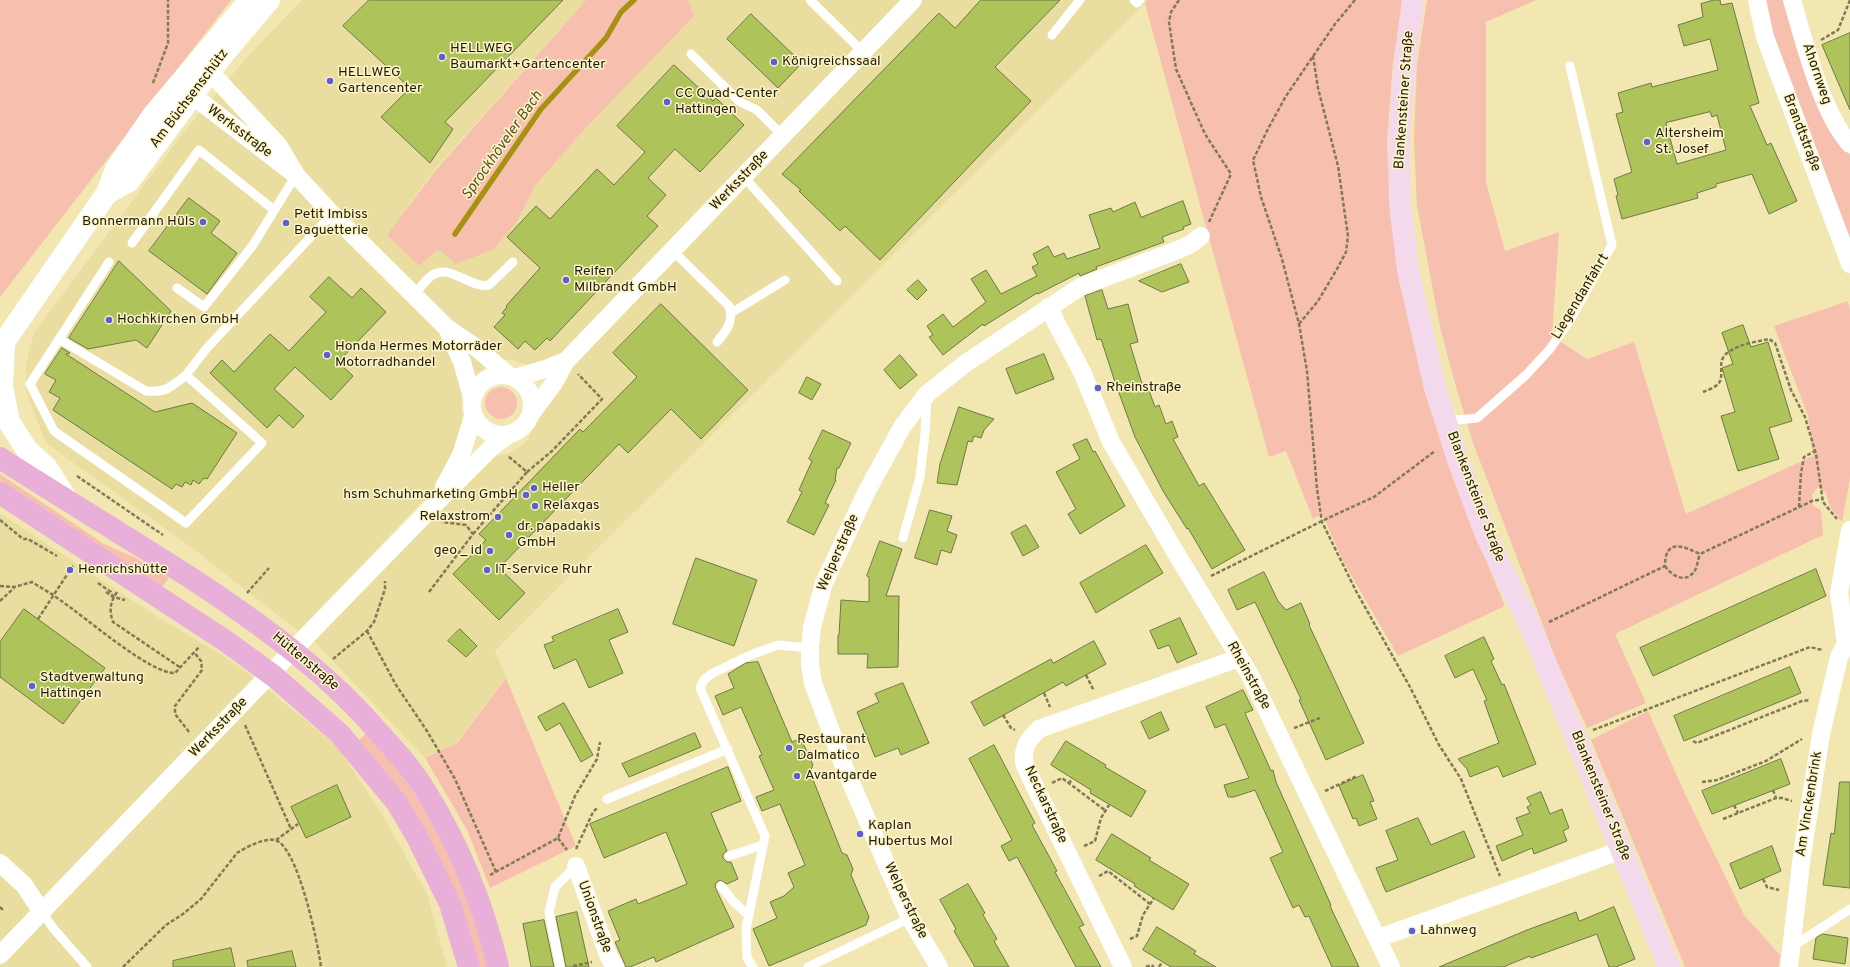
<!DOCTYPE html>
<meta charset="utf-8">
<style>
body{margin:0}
canvas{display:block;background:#f2e7b1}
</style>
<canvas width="1850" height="967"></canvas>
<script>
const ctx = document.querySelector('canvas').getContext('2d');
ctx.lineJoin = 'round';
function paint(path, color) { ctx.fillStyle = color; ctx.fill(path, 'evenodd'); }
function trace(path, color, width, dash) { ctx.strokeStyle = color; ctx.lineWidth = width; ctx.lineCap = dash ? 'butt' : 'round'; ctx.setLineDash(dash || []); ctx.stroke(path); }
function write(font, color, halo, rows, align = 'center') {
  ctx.font = font + ' Overpass,sans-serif'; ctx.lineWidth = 3; ctx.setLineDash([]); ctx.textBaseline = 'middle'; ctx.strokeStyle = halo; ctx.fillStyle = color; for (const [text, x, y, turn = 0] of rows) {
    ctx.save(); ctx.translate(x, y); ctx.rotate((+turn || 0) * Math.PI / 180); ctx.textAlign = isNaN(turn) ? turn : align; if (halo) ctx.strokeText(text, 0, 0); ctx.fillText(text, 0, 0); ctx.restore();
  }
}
const built = new Path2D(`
 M302,0H586L435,169L387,235L419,266L438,249L518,220L534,187L582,132L694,16L688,0H900L553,361L535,367L511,360L495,359L471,378L461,397L462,425L456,445L440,483L298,631L191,547L46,443L26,392V365L34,333L186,129L250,54Z
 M921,0H1148L495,651L506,677L456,743L425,758L314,641L491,458L513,452L527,441L555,383Z
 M0,513L159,618L219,653L249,674L337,746L382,814L427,894L447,967H0Z`);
const green = new Path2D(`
 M0,0H231L0,297Z
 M586,0H688L694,16L582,132L534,187L518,220L494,249L456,264L438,249L419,266L387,235L436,170Z
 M1148,0H1403L1393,62L1387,141L1390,211L1399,281L1437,426L1473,528L1505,606L1398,656L1343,561L1322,514L1313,519L1286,451L1269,457L1145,4Z
 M1427,0H1536L1486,22V182L1505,251L1559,232L1552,336L1587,359L1634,342L1686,514L1813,456L1808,416L1774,326L1848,301L1850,310V478L1842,522L1830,507L1826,493L1818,487L1812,495L1813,506L1821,510L1823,535L1615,634L1646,703L1587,728L1557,662L1473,443L1454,380L1440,327L1417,206L1414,140L1417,64Z
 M1763,0H1786L1837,140L1850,155V238L1767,23Z
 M485 403a16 16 0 1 1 32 0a16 16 0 1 1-32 0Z
 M0,474L104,544L134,557L169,578L162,587L0,481Z
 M506,678L576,846L490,888L467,830L425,758L457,743Z
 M1648,711L1686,796L1744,915L1780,955L1779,967H1685L1591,740Z
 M368,732C405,776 438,826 459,880C471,908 479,938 488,967H480L473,945L358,741Z`);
const stream = new Path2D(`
 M455,234L541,109L606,38L621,12L634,0`);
const building = new Path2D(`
 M369,0H563L445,122L453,129L430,163L381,117L410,88L343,26Z
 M981,0H1060L995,67L1031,101L880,260L845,226L840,231L799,191L801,190L782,174L939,13L955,28Z
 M1714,0H1720L1721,5L1732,3L1759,103L1750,106L1767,145L1771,143L1797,201L1769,214L1752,174L1716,184V187L1697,193L1698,198L1622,219L1616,196L1618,195L1614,179L1632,172L1616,114L1623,112L1618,93L1651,83L1652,87L1718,70L1710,39L1684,46L1678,25L1703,17L1701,4ZM1710,112L1712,117L1717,115L1726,150L1677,164L1666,123Z
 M751,14L802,63L778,88L727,39Z
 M1850,33V110L1822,45Z
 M674,65L713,101L716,98L744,125L700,172L675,149L648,178L666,195L647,216L658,226L550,341L547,338L535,350L525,341L518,349L494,327L505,315L502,313L507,307L506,306L540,268L507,237L536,206L550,219L597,169L614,185L645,152L617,126Z
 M189,198L220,221L211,233L237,253L207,294L149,251Z
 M1183,201L1191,224L1183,227L1184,229L1162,237L1164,242L1096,267L1097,269L1080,276L1079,273L1038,294L1037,293L984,326L983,324L943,355L929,337L933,335L927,326L943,314L953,327L986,302L971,279L986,270L1001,294L1037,276L1032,267L1038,264L1033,254L1048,246L1054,257L1064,253L1067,259L1100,248L1089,215L1111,208L1113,212L1135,202L1141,217Z
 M119,261L171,311L147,348L136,340L88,349L69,338Z
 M1181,264L1189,282L1162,292L1139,281Z
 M329,277L352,298L361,288L386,312L338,362L353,376L331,400L295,367L274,389L304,416L293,428L279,415L267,428L210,373L222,360L234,372L270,334L289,351L326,312L310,297Z
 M918,280L927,290L917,300L907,290Z
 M1102,290L1108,309L1128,304L1138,342L1130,344L1143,387L1147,385L1155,407L1159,405L1166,424L1172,421L1178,437L1173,439L1199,486L1204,483L1245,550L1212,569L1188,528L1187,529L1163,491L1135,437L1115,382L1101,339L1097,340L1085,296Z
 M661,304L748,390L701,439L671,409L628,453L619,444L499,568L525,593L499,620L453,574L486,540L479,534L580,429L583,432L637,377L613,353Z
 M1743,325L1751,347L1768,342L1792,421L1769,428L1779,459L1738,471L1721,416L1735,412L1722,368L1733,364L1722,333Z
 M62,348L70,353L66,354L155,412L192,403L237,433L207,479L204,478L199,484L193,480L191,485L185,482L182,487L176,484L172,489L53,410L60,398L49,392L56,380L45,374Z
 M1044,354L1054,379L1016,394L1006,369Z
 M900,355L917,375L900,389L884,370Z
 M807,377L821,384L812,400L799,393Z
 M959,407L994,419L984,430L981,438L974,436L972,442L968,441L957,485L937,483L940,464Z
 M823,430L851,443L839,468H837L835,480H836L825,503L829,505L814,535L787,522L802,492L799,490L812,461L809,459Z
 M1087,439L1093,452L1095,451L1125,506L1080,534L1068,514L1076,509L1056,472L1080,459L1073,445Z
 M930,510L952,516L947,531L957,535L951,553L941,550L937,565L915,558Z
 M1026,525L1039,547L1023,556L1011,533Z
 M880,541L902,549L886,596H899L898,667L867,668L868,654H838V635H839L841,600L869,602V577L867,576Z
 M1146,545L1163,573L1096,613L1080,583Z
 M696,558L757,580L734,646L673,624Z
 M1816,569L1826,596L1653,676L1640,648Z
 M1264,572L1278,601L1286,610L1301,603L1310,624L1309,625L1364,743L1326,760L1299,700L1301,699L1255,602L1237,610L1228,590Z
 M24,609L105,668L63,724L0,677V642Z
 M618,609L628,632L609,640L623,673L589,688L576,659L554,669L544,645L554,641L552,637Z
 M1180,618L1197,654L1177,663L1169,645L1158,649L1150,631Z
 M460,629L477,646L466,657L448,641Z
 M1484,637L1494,659L1491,661L1502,685L1504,684L1536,764L1503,777L1498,766L1470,777L1467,769L1458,759L1499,743L1484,701L1487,700L1473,669L1455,678L1445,656Z
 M1094,641L1106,664L1066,686L1063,682L984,726L971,702L1051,659L1053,663Z
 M758,662L792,742L797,740L803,743L813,765L810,772L842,853L847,855L853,869L851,875L869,917L866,925L769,966L753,929L777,918L770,902L784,896L794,887L788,873L805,865L780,804L762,811L756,797L774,790L759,756L762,755L741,707L723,715L715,696L734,688L728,674L746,663Z
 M1790,667L1801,693L1684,741L1674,716Z
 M903,683L929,743L901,755L898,748L875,757L857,712L879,702L875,694Z
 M1243,690L1253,710L1245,713L1271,771L1273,770L1276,782L1331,905L1330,906L1359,967H1332L1309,916L1305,917L1299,905L1293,908L1270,858L1283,852L1255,790L1234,797H1228L1224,785L1249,778L1225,724L1215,728L1206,707Z
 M564,703L593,755L581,762L560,723L546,731L538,717Z
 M1161,712L1169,730L1149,739L1141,722Z
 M695,733L701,747L629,777L622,764Z
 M1066,741L1106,765L1105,767L1146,791L1131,817L1090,793L1091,790L1051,765Z
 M994,745L1035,823L1032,825L1057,871L1055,872L1084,925L1079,927L1101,967H1076L1017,857L1009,861L1001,846L1012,840L969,759Z
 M1781,759L1790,784L1712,814L1702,791Z
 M728,767L741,801L711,813L727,851L723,854V858L727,862H731L738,879L727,884L720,880L716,883L715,887L734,927L656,962L654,957L630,967H626L615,942L620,940L608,911L636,899L638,904L687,884L666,832L604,858L590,824Z
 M1363,775L1374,801L1370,802L1377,819L1359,826L1356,818L1353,819L1339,786Z
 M1840,782H1850V888L1823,885L1831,833L1834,834Z
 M337,785L351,817L306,838L291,807Z
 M1541,792L1550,814L1562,809L1569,828L1563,831L1567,841L1534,854L1532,848L1502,861L1496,846L1523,835L1516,818L1530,813L1527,807L1531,805L1527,798Z
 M1418,818L1431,845L1464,831L1475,857L1386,892L1376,868L1398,860L1386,831Z
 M1112,834L1151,858L1149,860L1189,884L1173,910L1134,886L1135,884L1096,860Z
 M1772,846L1781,871L1740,889L1730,864Z
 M968,884L985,913L983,915L997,939L994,941L1009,967H975L954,931L956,929L940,900Z
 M1614,907L1635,959L1616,967H1609L1597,934L1531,958L1530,956L1503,967H1439L1527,930L1576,912L1579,921Z
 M577,912L589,967H566L556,917Z
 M544,920L554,967H531L523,924Z
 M1157,927L1196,951L1194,954L1216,967H1171L1143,950Z
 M1823,934L1848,938L1845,964L1813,959L1816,938Z
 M231,948L235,967H173V961Z
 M292,951L296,967H248L247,961Z`);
const path = new Path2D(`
 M1179,0L1171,12L1169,22L1176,69L1205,134L1231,174L1209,222
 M1355,0L1335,24L1286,96L1269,127L1253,160L1261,197L1282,259L1299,324L1307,371L1317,489L1322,522L1356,591L1410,687L1439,745L1461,779L1500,876
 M1821,40L1838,30L1850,0
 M153,83L168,43V0
 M1299,324L1318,301L1337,269L1346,252L1348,236L1338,166L1318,88L1313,56
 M1703,392C1708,390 1716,387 1719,383C1725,374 1716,362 1727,353C1739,344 1755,342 1769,339L1775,343L1791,390L1805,417L1816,454L1823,502L1837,519
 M527,472L552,451L602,399L578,374
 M77,476L163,535
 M1799,507L1801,473L1804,457L1815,451
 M0,520L23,539H28L57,556
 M473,534L527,472L508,456
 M1665,566C1671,575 1684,584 1694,572C1697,568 1698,559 1700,554
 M1211,576L1326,519L1374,497L1435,451
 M98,583L111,592L113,597
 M0,586L14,587L32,582C41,588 51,593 60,600C84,616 150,674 175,673L200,646
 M106,592L113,597L125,600
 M117,592C110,602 109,611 113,622L181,668
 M429,592L473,534L466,525L442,522
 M247,593L269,568
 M0,601L14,588
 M38,619L74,564
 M1549,622L1665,566C1665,538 1683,546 1700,554L1812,501L1823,499
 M367,631L396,685L427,731L455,779L496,872
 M333,659L367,631L374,622L385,589V581
 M1086,675L1094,691
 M1044,693L1050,707
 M1003,715L1011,728L1015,730
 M245,725L291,829
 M1294,728L1320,718
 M1593,730L1810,647L1822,650
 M189,732L175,714V706L202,670L201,661L195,653
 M1693,741L1697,743L1802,701L1810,700
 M1702,782L1717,780L1766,761L1802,739
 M1052,783L1062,778L1106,811
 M1069,784L1072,778
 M1773,790L1776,798
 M1325,791L1357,776
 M1734,805L1738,813
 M1723,819L1776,798H1782L1792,801
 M558,838L567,850
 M276,840L298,824
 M1084,846L1095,841L1101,818L1109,805
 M576,849L593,812L598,807
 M490,875L558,838L575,796L597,759L600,742
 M1099,876L1108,871L1150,904
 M1763,879L1767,887L1779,890
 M0,907L3,910
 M1130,939L1137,936L1143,915L1154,898
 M573,966L592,962
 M123,967L166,925L183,914L201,899L237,853C246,847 264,838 275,840C298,846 318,944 321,967
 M1146,967L1151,965L1154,967
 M1159,967L1162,962`);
const service = new Path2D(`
 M810,0L863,52
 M1134,0L1137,3L1140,0
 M1052,35L1080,0
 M691,54L740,102L757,110L783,136
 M744,177L837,281
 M132,243L199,150L274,210
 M673,251L729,306C734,321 727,330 717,342
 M109,262L30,384L54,431L186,523L262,443L186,375L207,348L332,214
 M177,288L204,307L253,245L296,175
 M414,295C419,289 425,281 431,276C449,262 470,289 489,285L513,262
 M731,313L785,280
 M59,339L146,391C166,393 171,387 186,375
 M1445,416L1458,420L1477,418L1526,375L1550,349L1570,320L1612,245L1570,66
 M903,538L920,477L925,433L927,398
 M607,799L728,749
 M729,856L763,845
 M721,886L733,901L749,916
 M42,912L53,928L87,967
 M1792,947L1850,909
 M560,967L549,912L555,887L576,866
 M753,967L747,958L746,929L765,836L700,688L704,680L711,674L748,656L778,645L810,648
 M808,967L910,918`);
const minor = new Path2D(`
 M1757,0L1765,37L1850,264
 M1792,0C1804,41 1822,114 1850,144
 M296,175L279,146L210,72L186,75L192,95L296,175L332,214L447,328L478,349L508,375
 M1048,307L1083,374L1111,442L1173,548L1250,675L1391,967
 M447,328L462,362L472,397
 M472 405a30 30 0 1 1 60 0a30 30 0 1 1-60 0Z
 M515,378L548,368L566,361
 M531,414L554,383L566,361L913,0
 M444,487L461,455L473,417
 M0,863L24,885L42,912
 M576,866L608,955L615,967
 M1379,938L1622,850
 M0,955L298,645L438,501L492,447L507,436
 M939,967L910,918L845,769L813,683L810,665V648L812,627L824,583L867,491L902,427L927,394L966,363L1080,287L1180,249L1191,244L1201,236
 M1123,967L1025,766C1021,750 1027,741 1039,729L1239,658
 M1789,967L1802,855L1821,734L1839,657L1846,644L1839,593L1850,530`);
const tertiary = new Path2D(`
 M107,193L129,181L221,57L269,0
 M4,342L2,387L9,422L27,450L46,467L66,498
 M0,353L4,342L107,193L116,169L154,114L250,0`);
const secondary = new Path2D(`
 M1413,0L1405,61L1399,139L1400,204L1408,270L1435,388L1459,463L1486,535L1532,630L1669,967`);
const primary = new Path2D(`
 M0,458C68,502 138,543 206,588C270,631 331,676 381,735C396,751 411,768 423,787C458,842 483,903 498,967
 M0,493L227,642L275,677L340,734L397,803L417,837L450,904L469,967`);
const markers = [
 [442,57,4,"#5d5ed6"],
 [774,62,4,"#5d5ed6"],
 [330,81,4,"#5d5ed6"],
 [667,102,4,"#5d5ed6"],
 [1647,142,4,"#5d5ed6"],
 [203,222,4,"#5d5ed6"],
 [286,223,4,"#5d5ed6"],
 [566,280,4,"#5d5ed6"],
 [109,320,4,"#5d5ed6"],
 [327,355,4,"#5d5ed6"],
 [1098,388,4,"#5d5ed6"],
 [534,488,4,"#5d5ed6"],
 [526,495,4,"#5d5ed6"],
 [535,506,4,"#5d5ed6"],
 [498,517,4,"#5d5ed6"],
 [509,535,4,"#5d5ed6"],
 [490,551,4,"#5d5ed6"],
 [70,570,4,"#5d5ed6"],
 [487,570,4,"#5d5ed6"],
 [32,686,4,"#5d5ed6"],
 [789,748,4,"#5d5ed6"],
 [797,776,4,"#5d5ed6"],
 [860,834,4,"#5d5ed6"],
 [1412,931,4,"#5d5ed6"]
];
const poiNames = [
 ["HELLWEG",450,49],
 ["Baumarkt+Gartencenter",450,65],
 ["Königreichssaal",782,62],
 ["HELLWEG",338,73],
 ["Gartencenter",338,89],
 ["CC Quad-Center",675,94],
 ["Hattingen",675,110],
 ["Altersheim",1655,134],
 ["St. Josef",1655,150],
 ["Petit Imbiss",294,215],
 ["Baguetterie",294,231],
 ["Bonnermann Hüls",195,222,"right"],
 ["Reifen",574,272],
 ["Milbrandt GmbH",574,288],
 ["Hochkirchen GmbH",117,320],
 ["Honda Hermes Motorräder",335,347],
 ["Motorradhandel",335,363],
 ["Rheinstraße",1106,388],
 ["Heller",542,488],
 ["hsm Schuhmarketing GmbH",518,495,"right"],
 ["Relaxgas",543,506],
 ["Relaxstrom",490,517,"right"],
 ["dr. papadakis",517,527],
 ["GmbH",517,543],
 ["geo _ id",482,551,"right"],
 ["Henrichshütte",78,570],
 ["IT-Service Ruhr",495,570],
 ["Stadtverwaltung",40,678],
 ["Hattingen",40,694],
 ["Restaurant",797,740],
 ["Dalmatico",797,756],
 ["Avantgarde",805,776],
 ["Kaplan",868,826],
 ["Hubertus Mol",868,842],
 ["Lahnweg",1420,931]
];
const streetNames = [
 ["Ahornweg",1816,74,71],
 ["Am Büchsenschütz",190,99,-53],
 ["Blankensteiner Straße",1405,100,-86],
 ["Werksstraße",239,132,37],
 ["Brandtstraße",1801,133,69],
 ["Werksstraße",740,181,-46],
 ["Liegendanfahrt",1581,297,-59],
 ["Blankensteiner Straße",1475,497,69],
 ["Welperstraße",839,553,-66],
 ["Hüttenstraße",305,662,40],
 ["Rheinstraße",1248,676,61],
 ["Werksstraße",219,728,-46],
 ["Blankensteiner Straße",1600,796,68],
 ["Am Vinckenbrink",1810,804,-81],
 ["Neckarstraße",1045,805,65],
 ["Welperstraße",905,901,64],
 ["Unionstraße",594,917,70]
];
const waterNames = [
 ["Sprockhöveler Bach",503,146,-55]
];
paint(built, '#e9dd9f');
paint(green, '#f7c0ae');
trace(stream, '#a69112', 5.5);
paint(building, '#afc35b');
trace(building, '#6e7847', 1);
trace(path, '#817a55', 2.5, [4, 2]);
trace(service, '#fff', 9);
trace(minor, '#fff', 18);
trace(tertiary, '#fff', 22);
trace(secondary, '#f4d8ec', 22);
trace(primary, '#e8b0d8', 22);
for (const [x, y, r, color] of markers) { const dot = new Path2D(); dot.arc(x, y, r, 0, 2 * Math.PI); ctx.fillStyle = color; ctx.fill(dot); trace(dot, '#fdf5c9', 1.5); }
write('14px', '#1f1b06', '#fdf5c9', poiNames, 'left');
write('14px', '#1f1b06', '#fdf5c9', streetNames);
write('italic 15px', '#5b5326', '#fdf5c9', waterNames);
</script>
